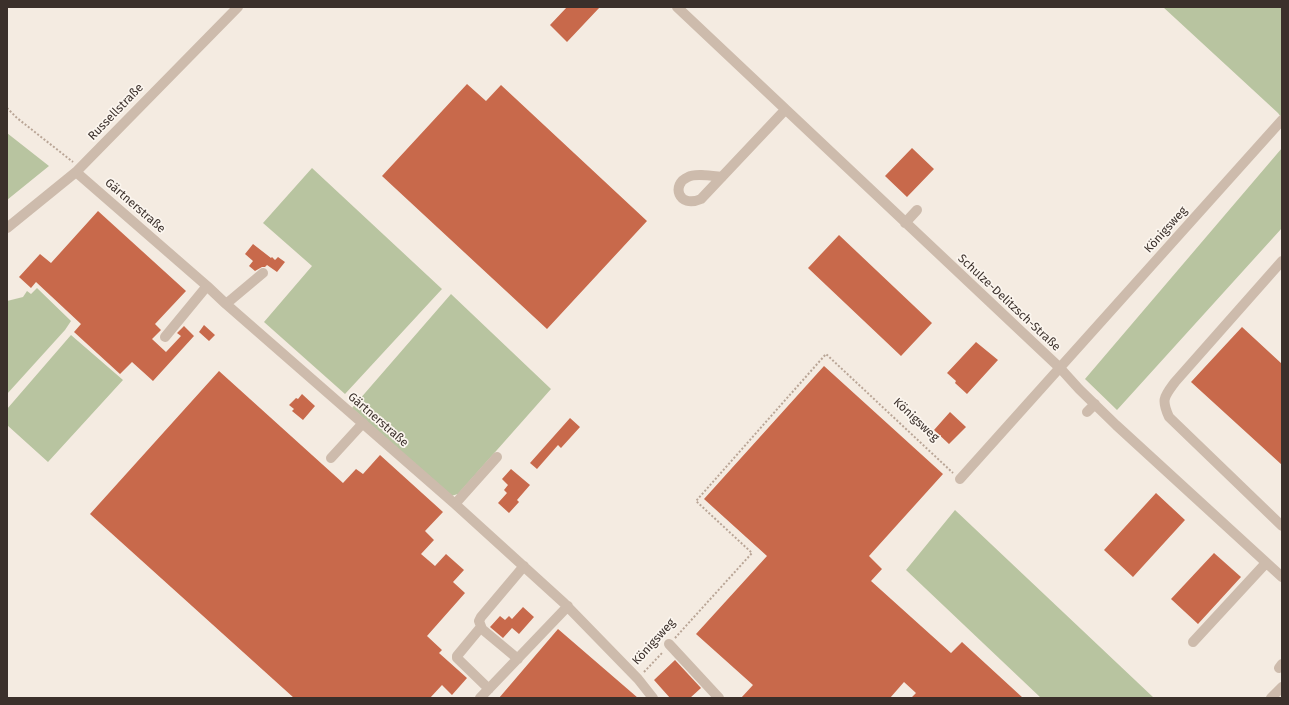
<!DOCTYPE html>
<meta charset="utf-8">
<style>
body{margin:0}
#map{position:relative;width:1289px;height:705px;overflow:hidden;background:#f4ebe1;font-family:"Fira Sans",sans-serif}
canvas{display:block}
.frame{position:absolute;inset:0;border:8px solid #3b302b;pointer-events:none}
</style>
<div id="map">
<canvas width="1289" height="705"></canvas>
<div class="frame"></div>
</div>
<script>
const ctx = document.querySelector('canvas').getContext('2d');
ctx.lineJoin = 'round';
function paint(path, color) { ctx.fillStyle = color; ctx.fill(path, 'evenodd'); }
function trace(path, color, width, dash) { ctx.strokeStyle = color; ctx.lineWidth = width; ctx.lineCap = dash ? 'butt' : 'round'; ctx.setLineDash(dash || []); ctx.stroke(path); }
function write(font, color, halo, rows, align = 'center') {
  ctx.font = font + ' "Fira Sans",sans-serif'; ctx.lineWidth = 3.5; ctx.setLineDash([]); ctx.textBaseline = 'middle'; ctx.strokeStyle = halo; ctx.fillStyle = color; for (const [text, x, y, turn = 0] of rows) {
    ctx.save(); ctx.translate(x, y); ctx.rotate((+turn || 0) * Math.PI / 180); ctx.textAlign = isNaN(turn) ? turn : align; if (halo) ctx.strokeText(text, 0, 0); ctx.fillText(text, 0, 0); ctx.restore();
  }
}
const green = new Path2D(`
 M1163,7H1282L1281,117L1278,113Z
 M7,133L49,166L7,200Z
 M1282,148V228L1117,410L1085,379Z
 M312,168L442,289L345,394L264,322L312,266L263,223Z
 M37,288L71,321L65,330L7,394V301L23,297L27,291L31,294Z
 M451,294L551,389L458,494L451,496L352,408Z
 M71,335L123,380L48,462L7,425V409Z
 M955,510L1154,698H1041L906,570Z`);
const building = new Path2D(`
 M567,7H600L567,42L550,25Z
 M467,84L486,101L501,85L647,221L547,329L382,176Z
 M912,148L934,169L907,197L885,176Z
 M98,211L186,291L155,324L161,330L152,339L166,352L181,336L177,333L184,326L194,336L153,381L132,362L120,374L74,332L81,324L36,282L31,288L19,277L40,254L51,263Z
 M839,235L932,323L901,356L808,268Z
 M253,244L271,258L272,257L275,260L278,257L285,262L277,272L267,265L265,267H262L255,271L249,266L253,261L245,254Z
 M204,325L215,335L209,341L199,332Z
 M1242,327L1282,364V465L1191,382Z
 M976,342L998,360L967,394L955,383L956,381L947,373Z
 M824,366L943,474L869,556L882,569L871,581L951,653L962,642L1023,698H911L916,693L904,682L890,698H741L753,685L696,634L767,556L704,499Z
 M219,371L343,483L356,469L363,474L380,455L443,512L425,531L434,540L421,554L435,566L446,554L464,570L453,582L465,593L427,636L442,650L439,653L467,678L452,695L442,685L430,698H294L90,514Z
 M302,394L315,406L303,420L292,411L294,409L289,405L296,398L298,399Z
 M950,412L966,427L949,444L934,430Z
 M570,418L580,427L561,448L558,445L537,469L530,463Z
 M511,469L530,485L517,500L519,502L509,513L498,503L507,493L504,490L508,485L502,479Z
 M1156,493L1185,520L1133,577L1104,550Z
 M1214,553L1241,577L1198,624L1171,599Z
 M523,607L534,617L519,634L512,628L503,638L490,627L500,616L505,620L509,616L512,619Z
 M558,629L638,698H499Z
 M675,660L701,688L690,698H670L654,680Z`);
const path = new Path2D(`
 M7,108L17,118L73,162
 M675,638L752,553L696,501L826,354L953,473
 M644,672L663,652`);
const minor = new Path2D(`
 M677,7L1060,368L1079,389L1116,425L1282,577
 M76,172L207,286L226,304L455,504L564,603L638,679L653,698
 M722,177C713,176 695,173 688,177C671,184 678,209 701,199L785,110
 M905,223L917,210
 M7,228L76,172L238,7
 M1282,261L1175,382C1164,397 1161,399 1169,417L1282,526
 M226,304L263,273
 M165,337L207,286
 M1087,412L1095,404
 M331,458L363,423
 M960,479L1282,120
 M455,504L497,457
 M481,627L457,656V658L489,689
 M1193,642L1266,563
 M669,644L719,698
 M518,659L482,629L479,621L481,617L524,566
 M1279,668L1282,664
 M480,698L568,606
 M1271,698L1282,687`);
const streetNames = [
 ["Russellstraße",116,112,-46],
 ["Gärtnerstraße",135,206,41],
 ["Königsweg",1166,230,-48],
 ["Schulze-Delitzsch-Straße",1009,303,43],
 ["Gärtnerstraße",378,420,41],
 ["Königsweg",916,420,43],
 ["Königsweg",654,642,-48]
];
paint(green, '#b8c4a0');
paint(building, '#c8694b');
trace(path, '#b9a596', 2, [2, 2]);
trace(minor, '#cdbbac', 10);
write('12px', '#3b302b', '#fbf5ee', streetNames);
</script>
